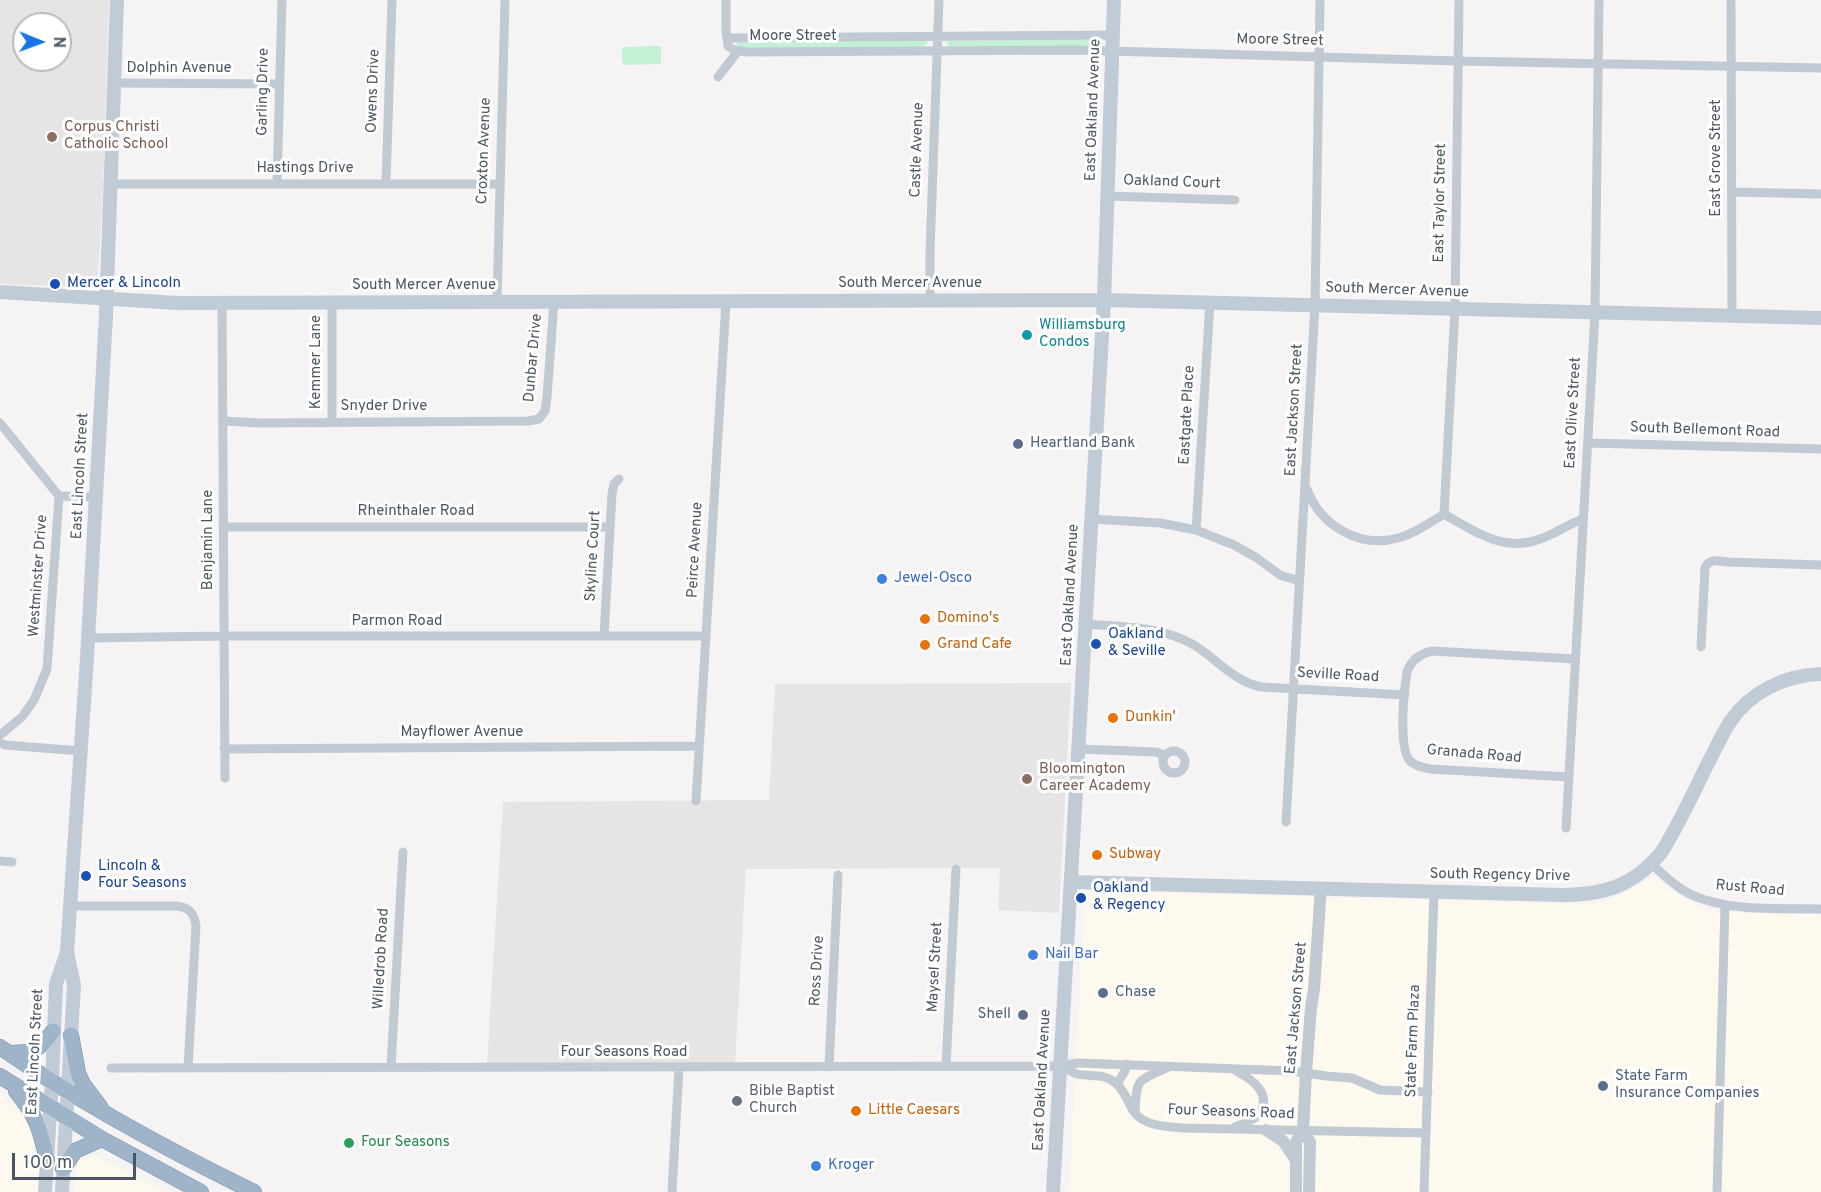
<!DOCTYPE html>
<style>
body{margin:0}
#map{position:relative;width:1821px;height:1192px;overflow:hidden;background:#f5f3f3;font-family:Overpass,sans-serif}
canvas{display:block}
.north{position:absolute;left:12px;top:12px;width:60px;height:60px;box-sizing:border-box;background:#fff;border:2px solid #b7bbc0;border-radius:50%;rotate:91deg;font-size:16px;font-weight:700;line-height:24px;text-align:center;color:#4a5661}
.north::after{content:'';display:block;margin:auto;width:21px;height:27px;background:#1a73e8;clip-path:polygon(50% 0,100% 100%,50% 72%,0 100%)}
.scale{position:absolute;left:12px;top:1153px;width:124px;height:27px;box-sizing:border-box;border:3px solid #4a5661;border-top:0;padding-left:8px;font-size:18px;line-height:21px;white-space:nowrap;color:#4a5661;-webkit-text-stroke:4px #fff;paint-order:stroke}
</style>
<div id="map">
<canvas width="1821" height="1192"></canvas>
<div class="north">N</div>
<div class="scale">100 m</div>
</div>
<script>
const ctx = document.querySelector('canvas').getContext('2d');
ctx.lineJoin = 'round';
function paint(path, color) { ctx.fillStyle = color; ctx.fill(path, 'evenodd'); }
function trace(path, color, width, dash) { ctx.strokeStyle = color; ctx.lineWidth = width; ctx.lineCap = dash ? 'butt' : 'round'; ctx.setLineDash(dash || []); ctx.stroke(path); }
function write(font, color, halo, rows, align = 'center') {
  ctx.font = font + ' Overpass,sans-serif'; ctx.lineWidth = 6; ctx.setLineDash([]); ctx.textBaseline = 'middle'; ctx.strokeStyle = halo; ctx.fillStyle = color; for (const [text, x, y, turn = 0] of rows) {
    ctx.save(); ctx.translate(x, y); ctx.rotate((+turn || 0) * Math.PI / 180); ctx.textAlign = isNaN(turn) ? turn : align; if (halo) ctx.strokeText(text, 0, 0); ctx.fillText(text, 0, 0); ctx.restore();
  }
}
const commercial = new Path2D(`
 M1653,876L1674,892L1695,904L1717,912L1821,915V1192H1069L1085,891L1582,904L1597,903L1621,895Z
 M0,1092L7,1096L6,1101L17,1108L26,1118L33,1133L35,1161H40L39,1192H0Z
 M97,1156L166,1192H74L77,1166L80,1160L87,1157Z`);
const education = new Path2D(`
 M0,0H109L102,214L98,274L94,282L85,287L0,284ZM24,24H60V60H24Z
 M1071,683L1059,913L998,910L1000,868L746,869L735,1063H487L503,802L769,800L775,684Z`);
const green = new Path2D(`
 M1099,39V44L1097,46H949L947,43V41Z
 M737,41H927L928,43L923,47L740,49L737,46Z
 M659,46L661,47V63L659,64L625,65L622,62V49L624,47Z`);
const minor = new Path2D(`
 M726,0V30L728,46L734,50L747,52L1075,50L1458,61L1821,68
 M1731,0L1732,316
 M727,38L1112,35
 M718,77L738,51
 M114,83L279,84
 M386,183L392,0
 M110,184H499
 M277,184L282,0
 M1732,192L1821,194
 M1107,196L1235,200
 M930,300V252L939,0
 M332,302V422
 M497,302L505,0
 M222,303L225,778
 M223,421L261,423L528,421L539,419L545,411L547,397L554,302
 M0,423L59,496L47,669L34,700L22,717L0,735
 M1588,443L1821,449
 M1307,489C1320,525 1359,549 1398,538C1414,534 1429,523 1444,514
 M59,496L97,497
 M1444,514L1455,309L1459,0
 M1444,514C1474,531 1504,553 1540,539C1555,534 1568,524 1583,519
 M1091,519L1160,523L1196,530L1234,545L1257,558L1280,575L1299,581
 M223,527H610
 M1196,530L1210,302
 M1085,624C1123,627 1161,626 1194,645C1217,659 1233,681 1261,687L1405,695
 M604,636L612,494L614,484L619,479
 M89,638L224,636H706
 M1701,647L1705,568C1709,558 1718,561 1728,562L1821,565
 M0,743L5,745L81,751
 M224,749L699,746
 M1078,749L1157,752L1164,756
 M1163 762a11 11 0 1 1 22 0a11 11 0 1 1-22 0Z
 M1568,777L1431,769C1424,768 1415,766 1410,761C1398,748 1404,690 1407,672C1411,660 1419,654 1432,651L1575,659
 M696,801L726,302
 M1286,822L1315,305L1320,0
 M1566,828L1595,313L1599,0
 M0,861L12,862
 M1652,864C1664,876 1677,888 1692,895C1730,912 1780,908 1821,909
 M71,906H176C189,907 194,913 196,926L188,1068
 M946,1066L956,869
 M1060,1066C1066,1068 1071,1072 1077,1074C1089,1077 1101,1073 1113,1081C1121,1086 1125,1095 1129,1103C1138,1127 1163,1126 1184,1128L1426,1133
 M391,1067L403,852
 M829,1067L838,875
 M111,1068L1060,1066L1078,1063L1292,1071L1326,1076L1352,1078L1380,1090L1428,1092
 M1117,1084L1125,1071L1127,1064
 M1135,1112C1137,1079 1135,1082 1167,1068
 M1235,1127C1242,1124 1251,1122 1257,1116C1275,1095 1252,1079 1236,1071
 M672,1192L679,1068
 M1424,1192L1434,892
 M1717,1192L1725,905`);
const tertiary = new Path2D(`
 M1266,1130L1283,1141L1295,1159
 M1303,1130L1310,1142L1309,1192
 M1296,1192V1142L1303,1130L1306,1073L1311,1008L1314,989L1321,888`);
const secondary = new Path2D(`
 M0,292L177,303L1104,300L1821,318
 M1071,882L1562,895C1604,895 1633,886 1661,853C1678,826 1692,796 1706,767C1714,752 1721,736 1730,722C1750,692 1785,675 1821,674
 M45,1192L52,1081L56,984L67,952L87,658L106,315L117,0
 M62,1192L74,985L67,952
 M1053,1192L1104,300L1114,0`);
const trunk = new Path2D(`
 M71,1035L78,1073L83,1084L101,1108
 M0,1047C80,1103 166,1149 254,1192
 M9,1053C33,1053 40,1050 53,1031
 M0,1076L102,1139L201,1192
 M16,1091C36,1116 40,1128 47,1160
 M63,1169L75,1151L102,1139`);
const markers = [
 [52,137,6,"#8d6e63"],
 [55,284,6,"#1a4fb4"],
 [1027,335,6,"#0f9aa8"],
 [1018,444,6,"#5c6f8a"],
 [882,579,6,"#3f7fe0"],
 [925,619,6,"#e8710a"],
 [1096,644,6,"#1a4fb4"],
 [925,645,6,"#e8710a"],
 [1113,718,6,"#e8710a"],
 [1027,779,6,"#8d6e63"],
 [1097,855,6,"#e8710a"],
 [86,876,6,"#1a4fb4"],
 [1081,898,6,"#1a4fb4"],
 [1033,955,6,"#3f7fe0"],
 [1103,993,6,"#5c6f8a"],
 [1023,1015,6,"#5c6f8a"],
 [1603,1086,6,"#5c6f8a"],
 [737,1101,6,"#6b7280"],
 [856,1111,6,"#e8710a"],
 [349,1143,6,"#2e9e5b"],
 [816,1166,6,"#3f7fe0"]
];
const streetNames = [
 ["Moore Street",793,37],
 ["Moore Street",1280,41,1],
 ["Dolphin Avenue",179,69],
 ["Owens Drive",374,91,-88],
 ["Garling Drive",264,92,-89],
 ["East Oakland Avenue",1094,110,-88],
 ["Castle Avenue",918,150,-88],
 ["Croxton Avenue",485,151,-88],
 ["East Grove Street",1717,158,-90],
 ["Hastings Drive",305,169],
 ["Oakland Court",1172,183,2],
 ["East Taylor Street",1441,203,-89],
 ["South Mercer Avenue",910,284],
 ["South Mercer Avenue",424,286],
 ["South Mercer Avenue",1397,291,2],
 ["Dunbar Drive",534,358,-85],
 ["Kemmer Lane",317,362,-90],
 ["Snyder Drive",384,407],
 ["East Jackson Street",1295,410,-87],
 ["East Olive Street",1574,413,-87],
 ["Eastgate Place",1188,415,-87],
 ["South Bellemont Road",1705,431,2],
 ["East Lincoln Street",81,476,-87],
 ["Rheinthaler Road",416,512],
 ["Benjamin Lane",209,540,-90],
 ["Peirce Avenue",696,550,-87],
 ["Skyline Court",594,556,-87],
 ["Westminster Drive",39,576,-86],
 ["East Oakland Avenue",1071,595,-87],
 ["Parmon Road",397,622],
 ["Seville Road",1338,676,3],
 ["Mayflower Avenue",462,733],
 ["Granada Road",1474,755,5],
 ["South Regency Drive",1500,876,1],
 ["Rust Road",1750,889,5],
 ["Willedrob Road",382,959,-87],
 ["Maysel Street",936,967,-87],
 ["Ross Drive",818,971,-87],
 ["East Jackson Street",1297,1008,-85],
 ["State Farm Plaza",1414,1041,-88],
 ["East Lincoln Street",36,1052,-87],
 ["Four Seasons Road",624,1053],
 ["East Oakland Avenue",1043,1080,-87],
 ["Four Seasons Road",1231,1113,2]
];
const educationNames = [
 ["Corpus Christi",64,128],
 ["Catholic School",64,145],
 ["Bloomington",1039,770],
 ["Career Academy",1039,787]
];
const transitNames = [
 ["Mercer & Lincoln",67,284],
 ["Oakland",1108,635],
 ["& Seville",1108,652],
 ["Lincoln &",98,867],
 ["Four Seasons",98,884],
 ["Oakland",1093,889],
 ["& Regency",1093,906]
];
const cultureNames = [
 ["Williamsburg",1039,326],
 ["Condos",1039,343]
];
const serviceNames = [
 ["Heartland Bank",1030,444],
 ["Chase",1115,993],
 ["Shell",1011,1015,"right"],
 ["State Farm",1615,1077],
 ["Insurance Companies",1615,1094]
];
const shopNames = [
 ["Jewel-Osco",894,579],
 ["Nail Bar",1045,955],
 ["Kroger",828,1166]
];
const foodNames = [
 ["Domino's",937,619],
 ["Grand Cafe",937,645],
 ["Dunkin'",1125,718],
 ["Subway",1109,855],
 ["Little Caesars",868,1111]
];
const worshipNames = [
 ["Bible Baptist",749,1092],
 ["Church",749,1109]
];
const leisureNames = [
 ["Four Seasons",361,1143]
];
paint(commercial, '#fdf9ef');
paint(education, '#e6e4e5');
paint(green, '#c3f1d5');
trace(trunk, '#7690ad', 16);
trace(minor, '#c1cad2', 9);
trace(tertiary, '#c1cad2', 12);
trace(secondary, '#c1cbd6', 14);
trace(trunk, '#9fb4c9', 15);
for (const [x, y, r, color] of markers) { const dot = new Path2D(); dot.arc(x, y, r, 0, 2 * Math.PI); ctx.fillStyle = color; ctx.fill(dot); trace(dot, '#fff', 2); }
write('15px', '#4a5661', '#fff', streetNames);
write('15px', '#785e54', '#fff', educationNames, 'left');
write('15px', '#164399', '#fff', transitNames, 'left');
write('15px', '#0d838f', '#fff', cultureNames, 'left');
write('15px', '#4e5e75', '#fff', serviceNames, 'left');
write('15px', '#366cbe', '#fff', shopNames, 'left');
write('15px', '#c56008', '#fff', foodNames, 'left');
write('15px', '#5b616d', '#fff', worshipNames, 'left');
write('15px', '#27864d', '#fff', leisureNames, 'left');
</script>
